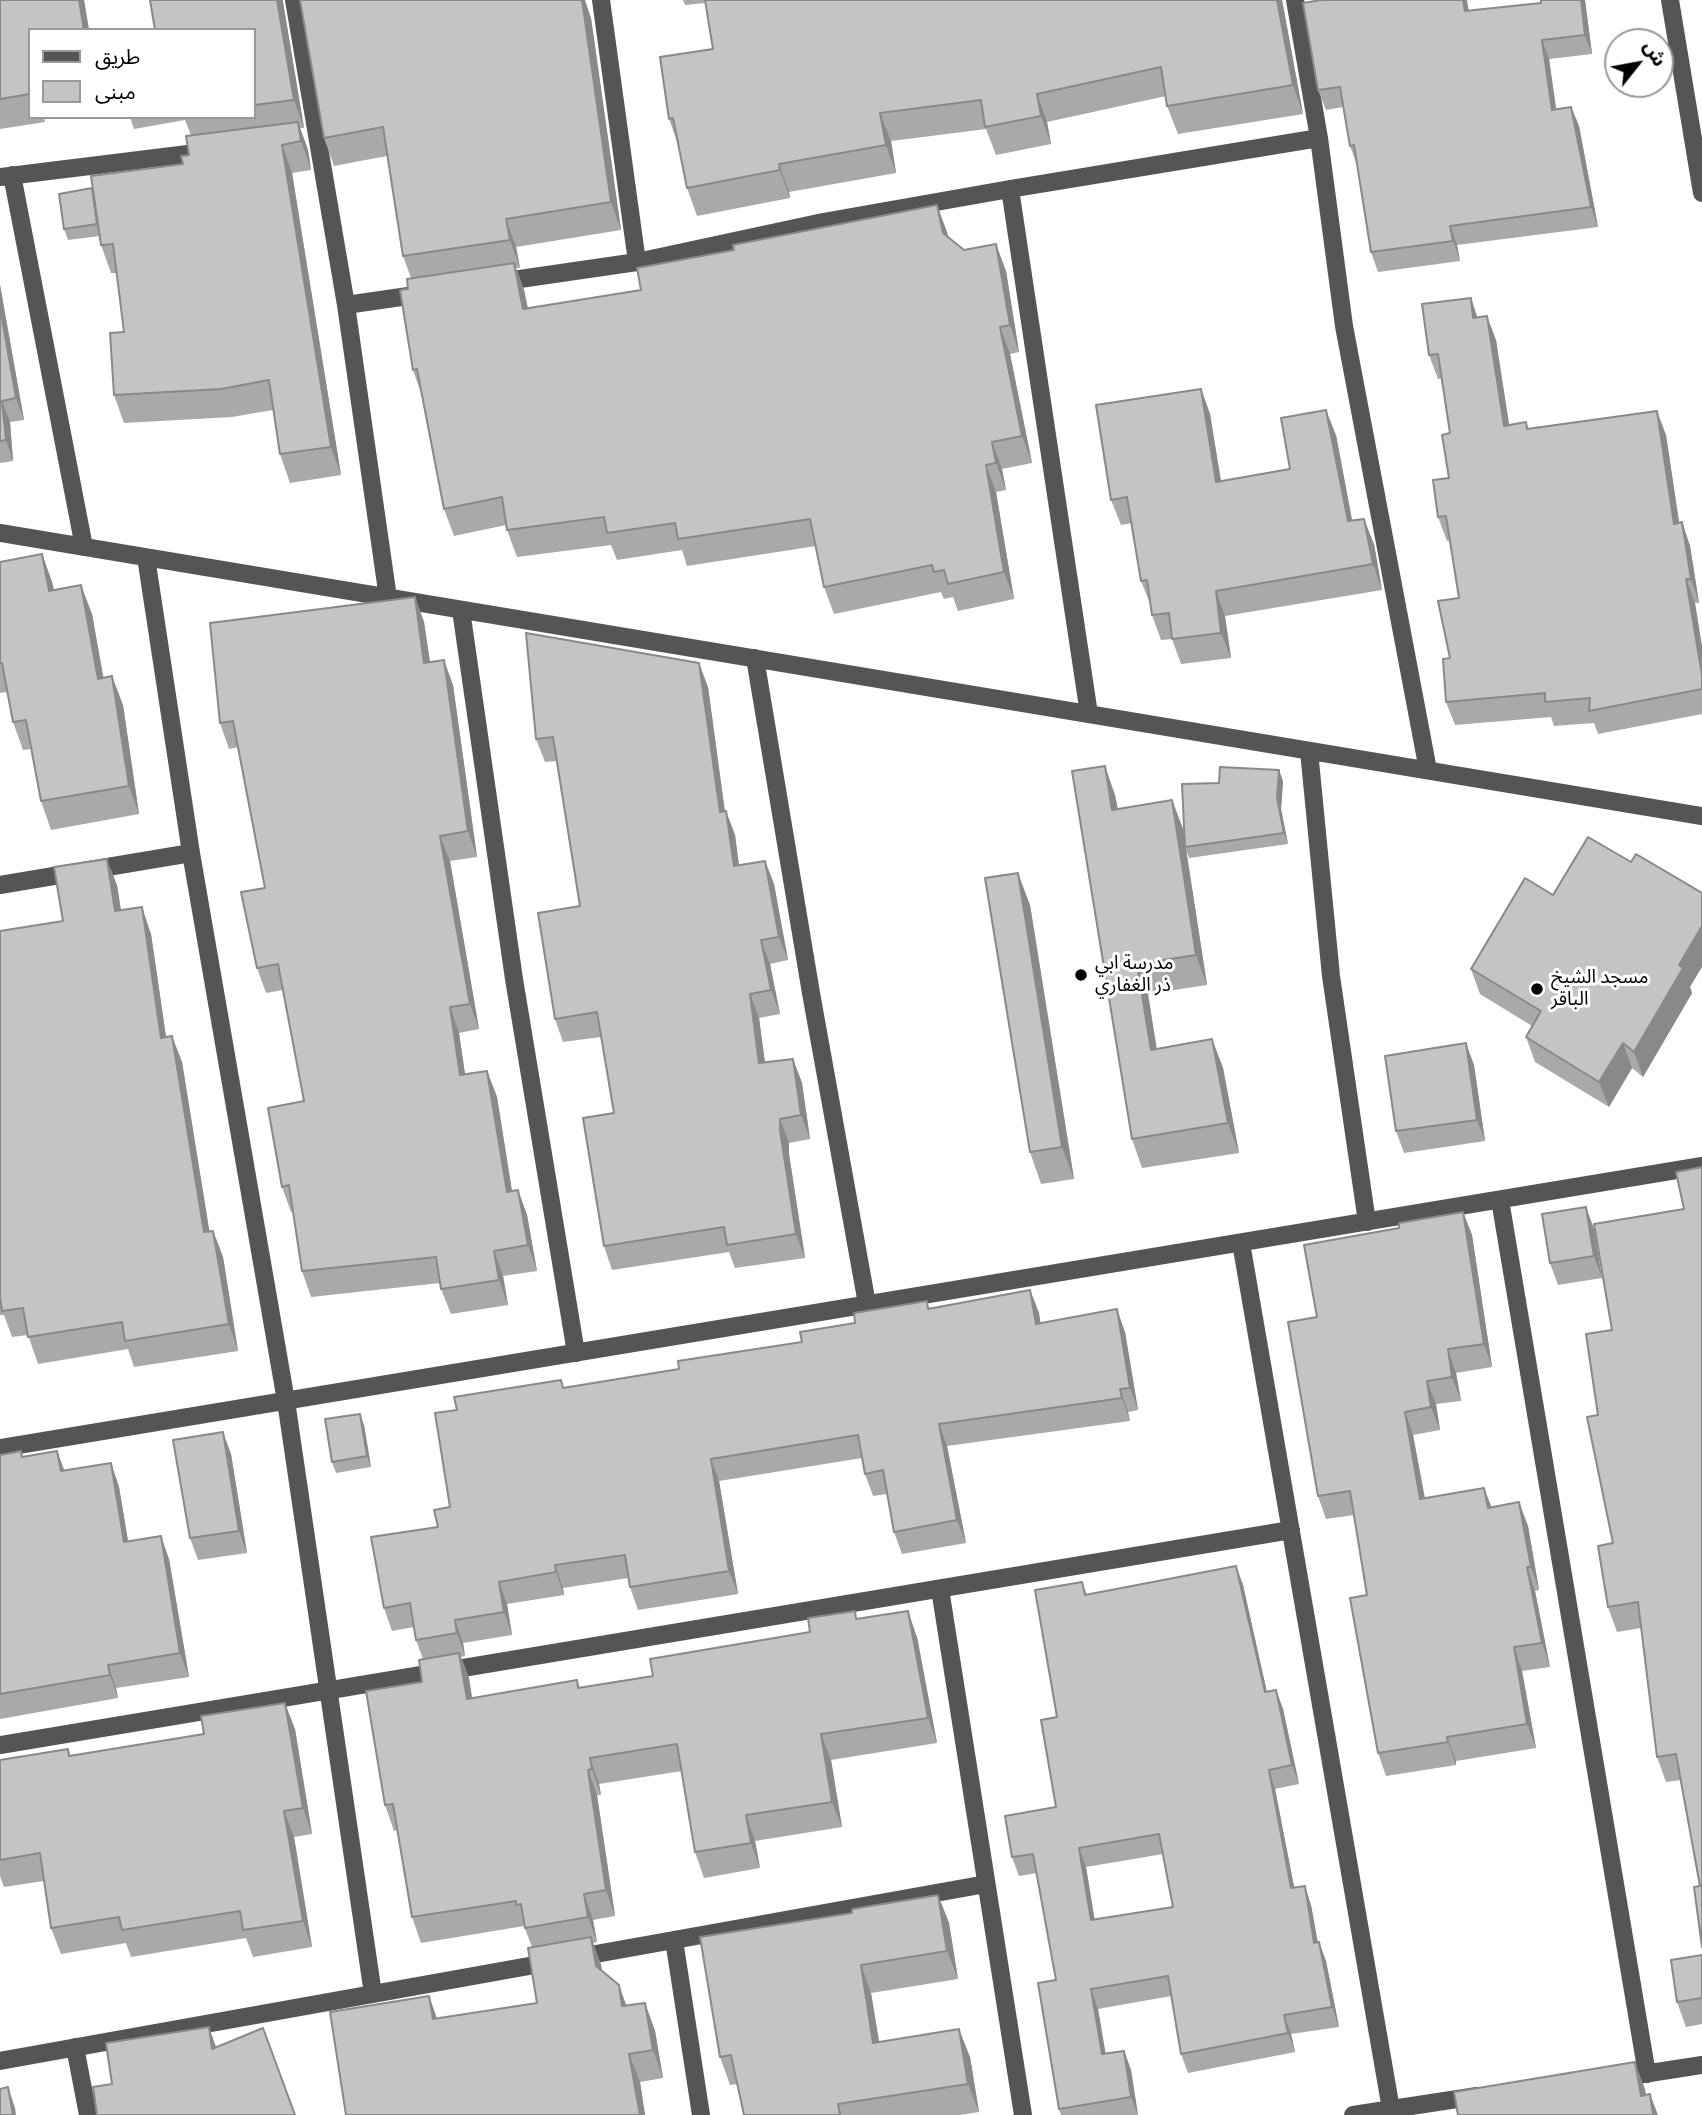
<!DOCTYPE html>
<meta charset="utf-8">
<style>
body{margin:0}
#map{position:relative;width:1702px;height:2115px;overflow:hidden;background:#fff;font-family:"Titillium Web","Noto Sans Arabic",sans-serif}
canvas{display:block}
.legend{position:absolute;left:28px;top:28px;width:228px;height:91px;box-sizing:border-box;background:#fff;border:2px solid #999;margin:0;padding:9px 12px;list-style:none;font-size:21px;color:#000}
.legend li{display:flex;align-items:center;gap:14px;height:35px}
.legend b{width:35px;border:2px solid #999}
.north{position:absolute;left:1604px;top:28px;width:70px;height:70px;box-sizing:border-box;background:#fff;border:2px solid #999;border-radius:50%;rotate:59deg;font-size:19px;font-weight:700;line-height:28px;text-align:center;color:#000}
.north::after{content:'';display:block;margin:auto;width:24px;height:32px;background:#000;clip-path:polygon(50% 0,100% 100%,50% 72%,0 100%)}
</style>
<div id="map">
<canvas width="1702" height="2115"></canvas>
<ul class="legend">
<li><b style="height:9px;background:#555"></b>طريق</li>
<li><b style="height:19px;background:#c4c4c4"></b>مبنى</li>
</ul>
<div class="north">ش</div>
</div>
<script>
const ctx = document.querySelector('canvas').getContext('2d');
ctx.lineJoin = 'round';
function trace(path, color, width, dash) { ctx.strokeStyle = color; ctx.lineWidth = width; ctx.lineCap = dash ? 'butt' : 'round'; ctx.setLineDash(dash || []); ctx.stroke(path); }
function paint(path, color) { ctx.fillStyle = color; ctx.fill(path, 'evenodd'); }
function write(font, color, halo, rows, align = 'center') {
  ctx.font = font + ' "Titillium Web","Noto Sans Arabic",sans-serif'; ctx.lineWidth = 6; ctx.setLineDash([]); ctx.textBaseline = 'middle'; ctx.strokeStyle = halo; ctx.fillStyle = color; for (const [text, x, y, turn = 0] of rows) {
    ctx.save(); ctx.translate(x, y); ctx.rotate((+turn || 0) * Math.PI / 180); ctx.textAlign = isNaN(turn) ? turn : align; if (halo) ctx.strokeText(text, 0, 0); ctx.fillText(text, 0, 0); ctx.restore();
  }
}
const minor = new Path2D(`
 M294,0L346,305L388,598
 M601,0L637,262
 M1295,0L1319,138L1344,326L1428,770
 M1670,0L1702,193
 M12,175L84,547
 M0,177L212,151
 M1010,189L1089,714
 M499,282L637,262L823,222L1010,189L1319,138
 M346,305L422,294
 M0,533L1702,816
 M146,557L191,853L286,1401L373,1994
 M461,610L514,979L576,1353
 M755,658L811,993L867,1304
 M1309,751L1331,976L1367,1222
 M0,885L191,853
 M1500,1200L1647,2074
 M1241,1243L1392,2115
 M0,1448L1702,1166
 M940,1589L1023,2115
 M0,1745L1291,1530
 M674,1940L701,2115
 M75,2047L88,2115
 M0,2061L986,1884
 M1637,2075L1702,2065
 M1353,2115L1477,2096`);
const wall = new Path2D(`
 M0,0H84L89,30H30V117H44L45,122L0,129Z
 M683,0H1282L1303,114L1178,134L1167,106L1166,96L1047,122L1051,144L996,155L986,129L891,141L896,173L789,192L790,198L697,216L687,188L678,144L669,119L713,49L705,3L685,5Z
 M1541,0H1585L1592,54L1549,59L1556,109L1571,107L1579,126L1598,227L1457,245L1460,261L1378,272L1371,252L1357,165L1350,146L1343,107L1326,110L1318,90L1469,11L1541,3Z
 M283,2L304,128H300L308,150L311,170L292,173L341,475L290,483L280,454L273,410L232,417L124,423L114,395L124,332L117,273H111L101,245L100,236L68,240L64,229L94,194L183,164L189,155L191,135L185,120L134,129L130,117H254V30Z
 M591,18L621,230L516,247L520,268H516L524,290L528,308L641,290L947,232L948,237L964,250L1006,271L1019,352L1010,354L1032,463L1002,469L1006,490L996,492L1014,599L958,611L953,597L944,599L941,592L834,614L824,587L816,546L687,566L682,550L617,560L611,545L517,557L507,530L506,525L454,536L444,509L421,393L413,370L408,289L411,278L403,256L387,156L334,166L324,138Z
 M0,285L24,420L10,422L13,461L0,463Z
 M1478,317L1496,340L1509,425L1526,422L1529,429L1666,435L1679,523L1682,522L1690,546L1699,603H1695L1702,647V714L1598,734L1594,723L1554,726L1551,717L1455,725L1446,702L1450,658L1459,598L1450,540L1447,541L1438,517L1449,478L1450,433L1442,378L1438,379L1429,355Z
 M1201,389L1210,414L1221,481L1290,469L1336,435L1352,521L1374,544L1382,590L1225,616L1231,658L1181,664L1172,639L1161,640L1152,615L1151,606L1141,581L1132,523L1121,525L1111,500Z
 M42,554L52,582L54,590L92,614L103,678L123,705L139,814L51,830L41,801L31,749L23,750L13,722L7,692L0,693V562Z
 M415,597L424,622L430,662L453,685L477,857L450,861L479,1029L459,1033L465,1075L487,1071L497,1097L512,1191L518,1190L527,1215L537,1271L503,1276L508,1305L451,1314L441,1289L440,1283L311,1297L302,1271L293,1212H291L282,1187L304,1101L283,990L266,993L257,968L265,888L238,747L229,749L220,723Z
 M708,687L725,811L735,835L739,865L765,861L774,884L788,960L770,964L780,1014L759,1018L765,1062L793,1059L802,1083L810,1139L789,1143V1154L805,1258L735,1268L729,1252L612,1270L604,1246L614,1113L601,1037L563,1042L555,1019L580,906L557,761L545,762L536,739Z
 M1283,781L1281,809L1288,844L1189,858L1186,850L1207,985L1148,994L1157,1049L1212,1039L1223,1068L1239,1153L1142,1168L1132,1139L1115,795L1118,809L1172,800L1183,829L1185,840Z
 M117,885L121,910L151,934L166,1037L182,1062L209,1231H213L223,1257L238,1351L134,1367L128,1349L38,1364L28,1335L12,1337L4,1315H0V931L63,921Z
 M1030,905L1074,1179L1041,1184L1030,1152Z
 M1471,969L1690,987L1692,993L1643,1077L1632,1068L1609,1107L1535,1062L1526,1037L1532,1026L1480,994Z
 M1474,1065L1485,1141L1404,1153L1396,1131Z
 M1702,1167L1700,1886L1681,1780L1666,1782L1657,1757L1641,1628L1617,1632L1608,1607L1613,1543L1598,1415L1612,1330L1684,1209Z
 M1586,1207L1602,1278L1558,1285L1550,1263Z
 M1463,1212L1472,1235L1492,1367L1456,1373L1461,1401L1436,1404L1440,1430L1413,1435L1425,1498L1491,1507L1528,1526L1539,1590L1535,1591L1550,1667L1522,1671L1536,1748L1456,1761V1765L1386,1776L1378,1753L1367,1595L1354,1515L1326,1519L1318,1496L1317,1317L1399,1228Z
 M1030,1290L1039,1313L1040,1323L1125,1332L1138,1410L1128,1412L1130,1421L947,1446L966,1543L902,1554L894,1532L887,1494L873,1496L865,1474L862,1458L719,1481L738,1594L638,1610L630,1587L628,1578L563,1588L564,1595L507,1604L512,1635L463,1643L465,1656L461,1657L469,1678L472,1698L577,1680L580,1688L653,1676L858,1619L917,1637L937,1743L831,1760L842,1827L755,1841L760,1868L704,1878L695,1852L682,1771L599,1784L601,1795H597L615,1916L593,1920L597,1942L593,1943L601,1965L602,1971L626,2006L645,2003L655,2031L663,2078L640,2082L645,2115H346L437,2018L537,2003L532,1947L524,1926L421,1943L412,1917L397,1830L394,1831L385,1805L422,1682L423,1659L416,1640L414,1627L392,1631L384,1608L450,1507L457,1410L564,1388L679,1369L802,1342L855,1323L927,1301L929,1308Z
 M364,1425L371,1467L336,1473L332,1462Z
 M21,1451L23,1457L57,1451L64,1471L111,1463L119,1487L128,1541L169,1559L189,1677L116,1688L118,1698L0,1719V1455Z
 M231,1454L247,1553L198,1560L190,1538Z
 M1236,1566L1243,1585L1267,1692L1276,1690L1283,1709L1299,1784L1275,1789L1294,1887L1311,1905L1318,1942L1326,1961L1339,2027L1291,2034L1295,2052L1188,2073L1181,2054L1171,1996L1098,2009L1105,2054L1124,2051L1131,2070L1138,2115H1061L1059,2109L1056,1980L1037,1873L1019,1876L1012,1857L1056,1807L1057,1717L1082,1582L1087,1595ZM1163,1854L1173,1907L1094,1919L1086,1867Z
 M295,1729L312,1834L294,1837L312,1947L253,1957L246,1938L131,1957L126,1943L61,1954L51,1928L44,1881L4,1887L0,1876V1760L68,1749L70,1755Z
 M938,1895L949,1923L958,1979L871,1993L879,2042L970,2057L979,2112L960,2115H744L738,2084L730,2085L720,2057L852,1913Z
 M1702,1955V2024L1686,2027L1677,2002Z`);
const shadedWall = new Path2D(`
 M79,0H84L89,30H84Z
 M277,0H283V2L304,128L294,100Z
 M582,0H585L591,18L621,230L611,202Z
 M1277,0H1282L1303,114L1293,85Z
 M1463,0H1467L1472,31L1465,11Z
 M1581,0H1585L1592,54L1585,35Z
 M1542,40L1549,59L1559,129L1552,110Z
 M1037,94L1047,122L1051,144L1041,116Z
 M1571,107L1579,126L1598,227L1591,207Z
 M880,113L891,141L896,173L886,145Z
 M298,122L308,150L311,170L301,141Z
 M282,145L292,173L341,475L331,447Z
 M779,164L789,192L790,198L780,170Z
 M937,205L947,232L953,260L943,233Z
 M506,219L516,247L520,268L510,240Z
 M1450,226L1457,245L1460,261L1453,241Z
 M996,244L1006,271L1019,352L1010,325Z
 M514,263L524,290L533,336L523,309Z
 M0,285L24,420L16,398L0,307Z
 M1471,298L1479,322L1473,318Z
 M1487,316L1496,340L1513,450L1504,426Z
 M1000,327L1010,354L1032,463L1022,436Z
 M1201,389L1210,414L1225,507L1216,482Z
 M2,401L10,422L13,461L6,440Z
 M1326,410L1336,435L1357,546L1348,521Z
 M1657,411L1666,435L1683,548L1674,524Z
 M992,442L1002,469L1006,490L996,463Z
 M986,465L996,492L1014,599L1004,572Z
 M1364,519L1374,544L1382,590L1373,564Z
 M1682,522L1690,546L1699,603L1691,579Z
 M42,554L52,582L60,620L49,591Z
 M1686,579L1695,603L1702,647V675Z
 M81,585L92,614L109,708L98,679Z
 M1216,591L1225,616L1231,658L1221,633Z
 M415,597L424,622L434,689L424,663Z
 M444,660L453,685L477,857L468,831Z
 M699,663L708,687L728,836L720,812Z
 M112,676L123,705L139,814L129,786Z
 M1105,766L1115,795L1123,839L1112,810Z
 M1279,770L1283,781L1281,809L1288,844L1284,833L1277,798Z
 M1172,800L1183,829L1207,985L1196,955Z
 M726,811L735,835L742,890L734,866Z
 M440,836L450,861L479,1029L470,1004Z
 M107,859L117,885L125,938L115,911Z
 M765,861L774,884L788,960L779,937Z
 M1018,873L1030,905L1074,1179L1062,1147Z
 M142,907L151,934L170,1064L161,1038Z
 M1702,926V967L1690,987L1692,993L1643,1077L1634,1052L1679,965Z
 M761,940L770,964L780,1014L771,990Z
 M1137,964L1148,994L1161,1079L1151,1050Z
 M750,994L759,1018L768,1087L759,1063Z
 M450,1007L459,1033L469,1101L460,1075Z
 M172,1036L182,1062L214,1259L204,1232Z
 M1212,1039L1223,1068L1239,1153L1228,1123Z
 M1466,1043L1474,1065L1485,1141L1477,1120Z
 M1623,1043L1632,1068L1609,1107L1599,1082Z
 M793,1059L802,1083L810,1139L801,1115Z
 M487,1071L497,1097L516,1217L507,1192Z
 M780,1119L789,1143V1154L805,1258L796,1234L780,1130Z
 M518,1190L527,1215L537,1271L528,1245Z
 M1586,1207L1594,1229L1602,1278L1594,1256Z
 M1463,1212L1472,1235L1492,1367L1484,1344Z
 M213,1231L223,1257L238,1351L229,1324Z
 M494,1251L503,1276L508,1305L499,1280Z
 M1030,1290L1039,1313L1044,1346L1036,1324Z
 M1117,1309L1125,1332L1138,1410L1130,1388Z
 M1448,1349L1456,1373L1461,1401L1452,1377Z
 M1427,1381L1436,1404L1440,1430L1431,1407Z
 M1120,1389L1128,1412L1130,1421L1122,1398Z
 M1405,1412L1413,1435L1429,1522L1420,1499Z
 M360,1414L364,1425L371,1467L367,1456Z
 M939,1424L947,1446L966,1543L957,1520Z
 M223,1432L231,1454L247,1553L239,1531Z
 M57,1451L66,1475L61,1471Z
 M711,1459L719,1481L738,1594L729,1571Z
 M111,1463L119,1487L132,1565L124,1542Z
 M1484,1488L1493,1511L1488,1508Z
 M1519,1502L1528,1526L1539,1590L1531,1567Z
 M161,1536L169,1559L189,1677L180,1653Z
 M555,1565L563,1588L564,1595L556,1572Z
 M1236,1566L1243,1585L1271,1711L1265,1692Z
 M1527,1567L1535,1591L1550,1667L1542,1643Z
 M499,1582L507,1604L512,1635L504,1612Z
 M908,1611L917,1637L937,1743L928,1718Z
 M455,1620L463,1643L465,1656L457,1633Z
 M1514,1647L1522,1671L1536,1748L1527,1724Z
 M459,1653L469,1678L476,1724L467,1699Z
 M108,1665L116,1688L118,1698L110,1675Z
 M1276,1690L1283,1709L1299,1784L1292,1765Z
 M285,1703L295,1729L312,1834L303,1808Z
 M821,1734L831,1760L842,1827L832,1802Z
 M1447,1737L1456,1761V1765L1448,1742Z
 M590,1758L599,1784L601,1795L592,1769Z
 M588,1770L597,1795L615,1916L606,1890Z
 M1269,1770L1275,1789L1298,1907L1291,1888Z
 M284,1811L294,1837L312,1947L303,1921Z
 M746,1815L755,1841L760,1868L751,1843Z
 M1079,1848L1086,1867L1098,1939L1091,1920Z
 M1305,1886L1311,1905L1321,1962L1314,1943Z
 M584,1894L593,1920L597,1942L588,1917Z
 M938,1895L949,1923L958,1979L947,1951Z
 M591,1937L601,1965L606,1994L596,1966Z
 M1319,1942L1326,1961L1339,2027L1332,2007Z
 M861,1965L871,1993L884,2071L873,2043Z
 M619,1985L629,2013L622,2006Z
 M1091,1989L1098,2009L1109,2073L1102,2054Z
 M429,1996L439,2024L433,2019Z
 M645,2003L655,2031L663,2078L653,2050Z
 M1284,2015L1291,2034L1295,2052L1288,2033Z
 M209,2027L217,2050L212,2049Z
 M959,2029L970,2057L979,2112L968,2084Z
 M1124,2051L1131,2070L1138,2115L1131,2097Z
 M629,2054L640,2082L645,2115H640Z
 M1635,2062L1645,2089L1650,2115L1641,2096Z
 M8,2087L15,2108L16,2115H13Z
 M1650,2094L1658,2115H1653Z`);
const building = new Path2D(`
 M0,0H79L84,30H30V94L0,99Z
 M150,0H277L294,100L254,105V30H155Z
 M300,0H582L611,202L506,219L510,240L403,256L383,127L324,138Z
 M705,0H1277L1293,85L1167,106L1161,67L1037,94L1041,116L985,127L981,100L880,113L886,145L779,164L780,170L687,188L673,118L669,119L660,57L713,49Z
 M1321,0H1463L1465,11L1541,3V0H1581L1585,35L1542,40L1552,110L1571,107L1591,207L1450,226L1453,241L1371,252L1354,145L1350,146L1340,87L1318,90L1303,3Z
 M298,122L301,141L282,145L331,447L280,454L269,380L221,389L114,395L110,333L124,332L113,244L101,245L91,176L183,164L181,156L189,155L186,136Z
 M92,188L97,224L64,229L59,194Z
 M937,205L943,233L964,250L996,244L1010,325L1000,327L1022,436L992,442L996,463L986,465L1004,572L948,584L944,570L934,572L932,565L824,587L810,519L678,539L675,523L607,533L604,517L507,530L502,497L444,509L417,369L413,370L400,290L408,289L407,279L514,263L523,309L641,290L637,268L734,250L733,245Z
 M1471,298L1473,318L1487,316L1504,426L1526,422L1527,429L1657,411L1674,524L1682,522L1691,579H1686L1702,675V689L1589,711L1590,698L1545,702V693L1446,702L1443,659L1450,658L1438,601L1459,598L1446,516L1438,517L1433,480L1449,478L1442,435L1450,433L1438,354L1429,355L1422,304Z
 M0,307L16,398L2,401L6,440L0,441Z
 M1201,389L1216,482L1290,469L1281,418L1326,410L1348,521L1364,519L1373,564L1216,591L1221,633L1172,639L1169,613L1152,615L1147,580L1141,581L1127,497L1111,500L1096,405Z
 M42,554L49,591L81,585L98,679L112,676L129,786L41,801L26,720L13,722L2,663H0V562Z
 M415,597L424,663L444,660L468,831L440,836L470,1004L450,1007L460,1075L487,1071L507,1192L518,1190L528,1245L494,1251L499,1280L441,1289L436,1257L302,1271L289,1185L282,1187L268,1108L304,1101L278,964L257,968L241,892L265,888L233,721L220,723L210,623Z
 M526,633L699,663L720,812L726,811L734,866L765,861L779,937L761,940L771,990L750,994L759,1063L793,1059L801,1115L780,1119V1130L796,1234L727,1245L724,1227L604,1246L583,1118L614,1113L597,1012L555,1019L538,913L580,906L553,737L536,739Z
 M1105,766L1112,810L1172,800L1196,955L1137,964L1151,1050L1212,1039L1228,1123L1132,1139L1072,771Z
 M1220,767L1279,770L1277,798L1284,833L1185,847L1182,784L1219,783Z
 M1588,837L1631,862L1636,854L1702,893V926L1679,965L1683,968L1634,1052L1623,1043L1599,1082L1526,1037L1541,1011L1471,969L1525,878L1553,895Z
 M107,859L115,911L142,907L161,1038L172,1036L204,1232L213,1231L229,1324L125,1341L122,1322L28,1337L23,1308L2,1311L0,1297V931L63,921L54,867Z
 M1018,873L1062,1147L1030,1152L985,878Z
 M1466,1043L1477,1120L1396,1131L1385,1056Z
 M1702,1167V1947L1694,1887L1700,1886L1676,1754L1657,1757L1638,1602L1608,1607L1598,1546L1613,1543L1587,1417L1598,1415L1586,1334L1612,1330L1594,1224L1684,1209L1676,1172Z
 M1586,1207L1594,1256L1550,1263L1542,1214Z
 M1463,1212L1484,1344L1448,1349L1452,1377L1427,1381L1431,1407L1405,1412L1420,1499L1484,1488L1488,1508L1519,1502L1531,1567H1527L1542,1643L1514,1647L1527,1724L1447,1737L1448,1742L1378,1753L1350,1598L1367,1595L1350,1491L1318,1496L1288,1322L1317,1317L1304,1245L1399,1228V1223Z
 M1030,1290L1036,1324L1117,1309L1130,1388L1120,1389L1122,1398L939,1424L957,1520L894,1532L883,1470L865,1474L858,1435L711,1459L729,1571L630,1587L625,1555L555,1565L556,1572L499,1582L504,1612L455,1620L457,1633L416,1640L410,1603L384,1608L371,1537L438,1527L434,1510L450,1507L435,1413L457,1410L454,1397L561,1380L563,1388L679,1369L678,1361L802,1342L800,1332L855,1323L854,1313L927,1301L928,1309Z
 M360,1414L367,1456L332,1462L325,1419Z
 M223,1432L239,1531L190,1538L173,1440Z
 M21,1451L22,1457L57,1451L61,1471L111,1463L124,1542L161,1536L180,1653L108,1665L110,1675L0,1694V1455Z
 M1236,1566L1265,1692L1276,1690L1292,1765L1269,1770L1291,1888L1305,1886L1314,1943L1319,1942L1332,2007L1284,2015L1288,2033L1181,2054L1168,1976L1091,1989L1102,2054L1124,2051L1131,2097L1059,2109L1038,1983L1056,1980L1033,1854L1012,1857L1005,1816L1056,1807L1041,1720L1057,1717L1035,1590L1082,1582L1085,1595ZM1159,1834L1173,1907L1091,1920L1079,1848Z
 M855,1611L856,1619L908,1611L928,1718L821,1734L832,1802L746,1815L751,1843L695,1852L677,1744L590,1758L592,1769L588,1770L606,1890L584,1894L588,1917L525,1928L521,1904L516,1905V1901L412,1917L393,1804L385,1805L366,1691L422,1682L419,1660L459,1653L467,1699L577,1680L578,1688L653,1676L650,1659L810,1632L808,1618Z
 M285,1703L303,1808L284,1811L303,1921L243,1930L240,1911L122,1930L119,1917L51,1928L40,1853L0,1860V1760L68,1749L69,1756L204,1734L201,1716Z
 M938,1895L947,1951L861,1965L873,2043L959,2029L968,2084L838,2104L840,2115H744L731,2055L720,2057L700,1937L852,1913V1909Z
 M591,1937L596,1966L619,1985L622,2006L645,2003L653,2050L629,2054L640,2115H346L330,2012L429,1996L433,2019L537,2003L528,1948Z
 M1702,1955V1998L1677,2002L1671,1960Z
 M209,2027L212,2049L263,2028L295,2115H97L93,2087L112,2084L106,2043Z
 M1635,2062L1641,2096L1650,2094L1653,2115H1458L1454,2092Z
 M8,2087L13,2115H0V2089Z`);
const markers = [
 [1081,975,7,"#000"],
 [1537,989,7,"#000"]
];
const poiNames = [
 ["مدرسة ابي",1095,964],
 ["ذر الغفاري",1095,986],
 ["مسجد الشيخ",1551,978],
 ["الباقر",1551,1000]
];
trace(minor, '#555', 18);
paint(wall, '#a9a9a9');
paint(shadedWall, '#898989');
paint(building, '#c4c4c4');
trace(building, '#898989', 2);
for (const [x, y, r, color] of markers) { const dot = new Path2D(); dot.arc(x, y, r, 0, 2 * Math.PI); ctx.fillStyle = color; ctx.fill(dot); trace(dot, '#fff', 2.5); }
write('19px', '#000', '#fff', poiNames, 'left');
</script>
